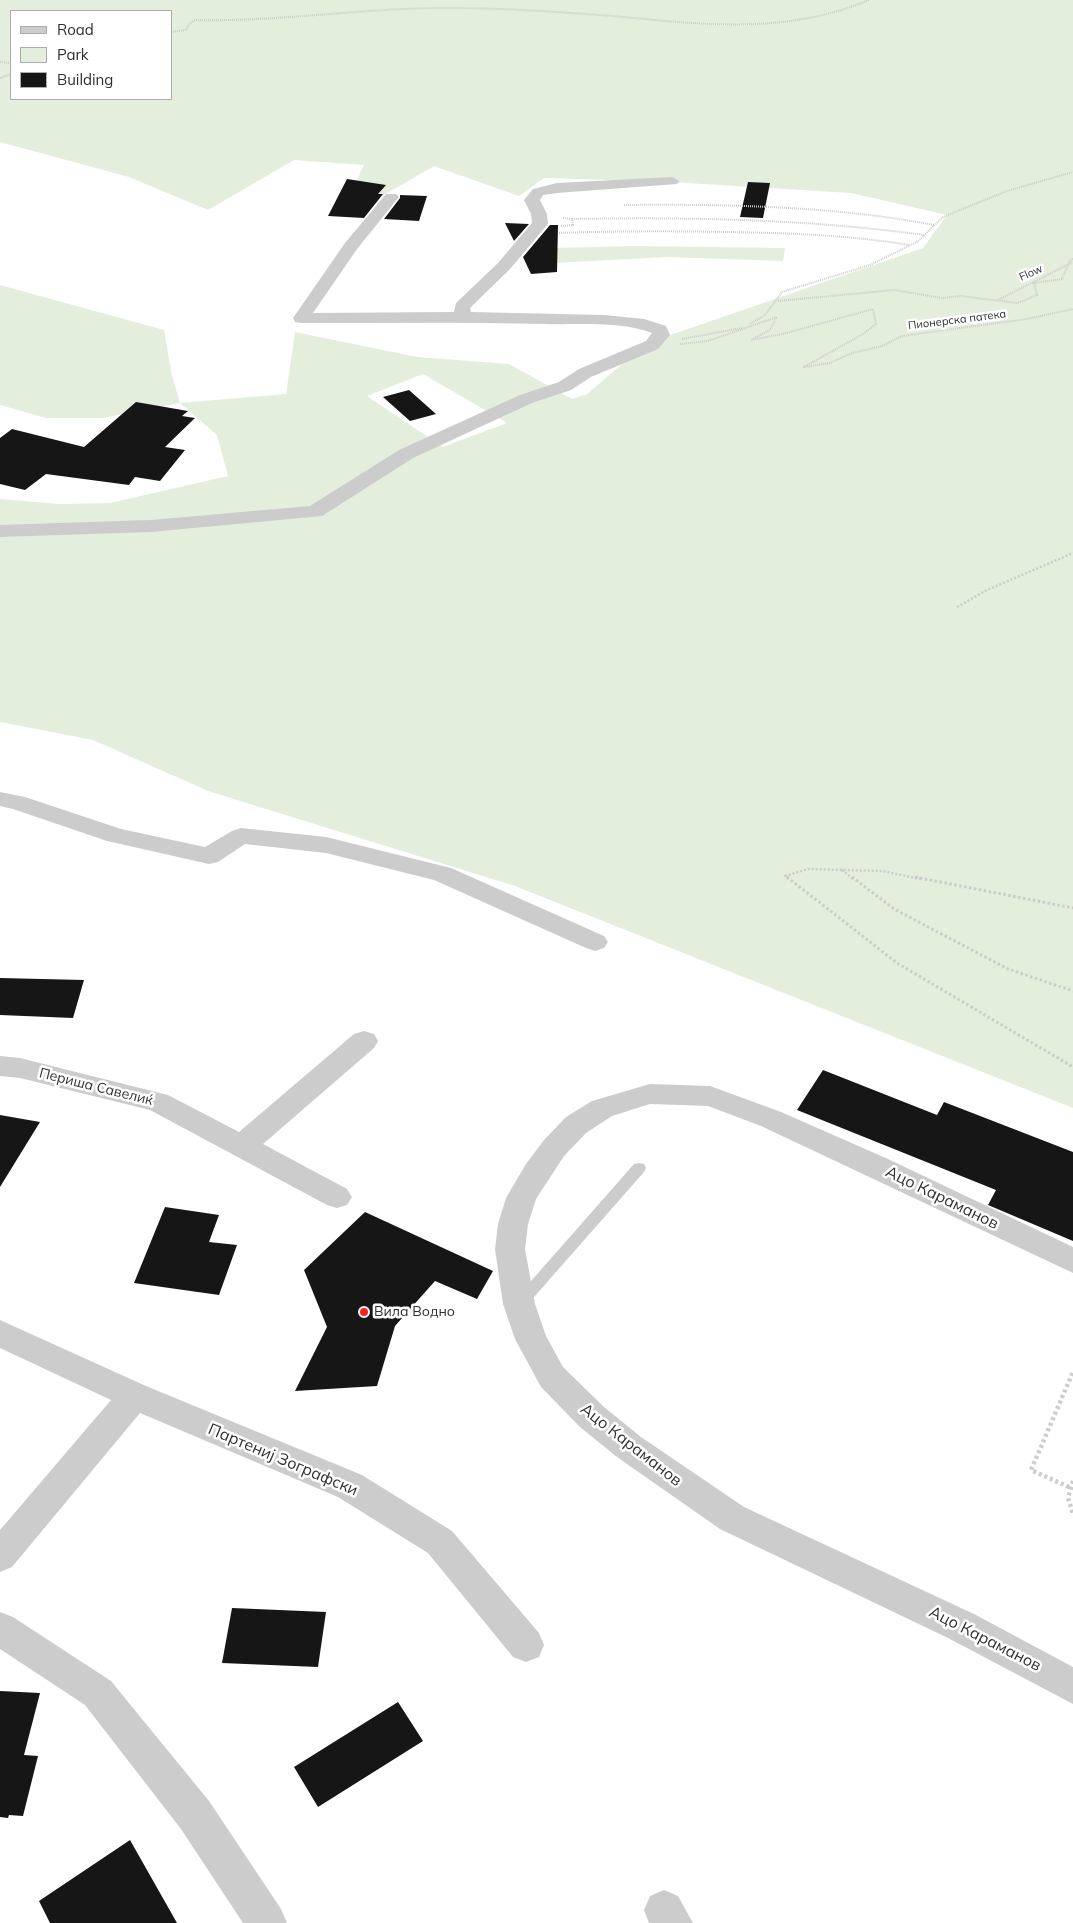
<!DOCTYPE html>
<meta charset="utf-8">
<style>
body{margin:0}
#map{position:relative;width:1073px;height:1923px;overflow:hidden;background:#fff;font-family:Mulish,sans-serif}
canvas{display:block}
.legend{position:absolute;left:10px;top:10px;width:162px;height:90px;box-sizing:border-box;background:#fff;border:1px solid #acacac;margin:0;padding:6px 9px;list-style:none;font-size:15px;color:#2f2f2f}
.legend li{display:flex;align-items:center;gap:10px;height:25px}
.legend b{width:25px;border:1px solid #acacac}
</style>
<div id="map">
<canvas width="1073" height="1923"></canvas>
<ul class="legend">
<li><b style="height:6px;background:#ccc"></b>Road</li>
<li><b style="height:14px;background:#e4eedc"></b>Park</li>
<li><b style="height:14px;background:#161616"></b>Building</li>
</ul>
</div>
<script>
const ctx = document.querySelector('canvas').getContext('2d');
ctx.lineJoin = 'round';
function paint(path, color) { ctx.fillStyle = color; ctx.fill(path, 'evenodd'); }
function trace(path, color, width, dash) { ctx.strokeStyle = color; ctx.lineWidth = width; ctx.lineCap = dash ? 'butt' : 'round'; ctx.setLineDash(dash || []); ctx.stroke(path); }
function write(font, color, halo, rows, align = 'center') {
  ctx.font = font + ' Mulish,sans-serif'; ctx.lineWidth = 5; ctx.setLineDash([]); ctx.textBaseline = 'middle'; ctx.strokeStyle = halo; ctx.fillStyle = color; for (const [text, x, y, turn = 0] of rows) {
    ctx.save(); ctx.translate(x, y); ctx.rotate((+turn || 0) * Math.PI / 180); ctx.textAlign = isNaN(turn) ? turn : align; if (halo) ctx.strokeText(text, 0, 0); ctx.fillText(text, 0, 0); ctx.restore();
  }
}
const green = new Path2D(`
 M0,0H1073V1108L515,886L208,791L93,740L0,722V499L60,504L110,503L228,476L217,435L180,403L103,418H46L0,405V285L164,330L172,376L180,403L286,394L295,332L417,357L509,364L572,399L587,394L647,343L923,248L947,215L851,193L670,182L544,178L519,196L434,166L382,196L350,195L364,165L294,160L208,210L129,177L0,142ZM11,11H171V99H11ZM423,374L507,423L443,447L367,396Z
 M635,246L785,248L783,261L667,257L553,263L555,248Z`);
const building = new Path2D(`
 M347,179L386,185L378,194H383L364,218L328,216Z
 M748,182L770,183L763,218L740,217Z
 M400,195L427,196L419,221L384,219L400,198Z
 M505,223L529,224L514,241Z
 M550,225H558L557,272L531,274L523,257Z
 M409,390L436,414L410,421L383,397Z
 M136,402L188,411L182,416L195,418L165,447L185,450L160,481L135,477L129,485L46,474L25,490L0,484V438L12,429L84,447Z
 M0,978L84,980L73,1018L0,1015Z
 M823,1070L937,1115L944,1102L1073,1152V1241L988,1205L996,1190L797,1110Z
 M0,1115L40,1122L0,1187Z
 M165,1207L219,1215L209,1242L237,1245L219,1295L134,1283Z
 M365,1212L493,1271L477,1299L435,1281L395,1326L377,1386L295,1391L327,1327L304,1270Z
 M232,1608L326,1612L318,1667L222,1663Z
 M0,1691L40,1693L24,1755L38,1756L23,1816L9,1815L8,1818L0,1817Z
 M398,1702L423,1741L318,1807L294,1767Z
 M130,1840L177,1923H50L39,1901Z`);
const pathFar3 = new Path2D(`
 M171,32L186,30L189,24L195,20C279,22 361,8 445,8C504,8 564,12 623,17C708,25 787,34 869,0
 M0,62L11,63
 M0,78L11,74
 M624,205C725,204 834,206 934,225
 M563,218L572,219
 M561,226L573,225L572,219C690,217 807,219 924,235
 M559,233C615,231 671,231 727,232C788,233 849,235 909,245
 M998,300L1073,262
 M778,301L894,290L942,298L961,296L1018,303L1037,295L1034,283L1062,279L1070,260L1073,259
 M750,324L765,315L782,292L870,265L917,242L943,217L1007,191L1073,172
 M682,339L742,328
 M680,344L708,341L777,317L770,330L751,340L783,334L873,309L876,324L863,334L804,367L830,363L852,353L882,346L902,336L1027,319L1073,309`);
const pathFar2 = new Path2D(`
 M957,607L987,590L1073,553
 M842,870L853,879
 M788,879L785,876L808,869L882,871L921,879`);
const pathFar1 = new Path2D(`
 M787,877L897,963L1073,1067
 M852,877L894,909L1008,969L1073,991
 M915,877L1073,908`);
const path = new Path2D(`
 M1073,1481L1068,1498L1073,1514
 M1069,1487L1031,1470L1073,1372`);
const service = new Path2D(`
 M639,1163L644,1164L646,1168L644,1172L527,1305L522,1307L517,1305L515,1301L517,1297L634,1164Z`);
const minor = new Path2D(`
 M672,177L679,181L677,184L557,193L543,195L540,200L547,214L548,224L510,269L470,308L471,312L604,315L644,319L666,326L670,335L658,349L591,377L571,390L532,403L413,458L322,516L151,532L0,537V525L151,520L310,506L399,450L520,395L559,382L579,369L646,341L652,333C620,321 580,325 546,324C464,322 383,323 301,323L295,322L293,318L345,243L386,194H396L399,197L357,249L313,313L454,312L456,303L498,263L532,223L531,214L524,200L533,189L557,183Z
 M0,792L25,797L121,829L205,847L232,831L241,828L326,837L451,868L604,936L608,942L604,948L595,951L586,948L434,880L326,853L245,844L218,862L209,864L107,841L13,809L0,806Z
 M364,1031L374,1034L378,1041L374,1048L263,1144L347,1189L352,1197L347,1205L337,1208L327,1205L150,1110L20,1078L0,1076V1056L20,1058L168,1095L239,1132L354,1034Z
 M650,1084L710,1086L781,1112L888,1159L1073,1247V1273L761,1126L708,1106L650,1104L612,1116L586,1133L564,1156L536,1199L528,1224L525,1249L535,1304L546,1336L563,1367L604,1407L641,1437L744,1507L974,1614L1073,1667V1704L948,1638L720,1529L617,1457L580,1427L541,1387L515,1339L503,1304L495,1249L498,1224L506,1198L526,1164L544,1140L566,1117L592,1101Z
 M0,1320L146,1386L362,1475L452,1531L539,1633L544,1645L539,1657L526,1662L513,1657L428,1553L338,1497L140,1413L12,1567L0,1572V1530L111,1400L0,1348Z
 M0,1612L13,1617L111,1681L209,1801L281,1909L287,1923H243L181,1829L85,1705L0,1649Z
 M664,1890L678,1896L693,1923H649L644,1910L650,1896Z`);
const markers = [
 [364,1312,5,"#f62121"]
];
const farStreetnames = [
 ["Flow",1031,273,-24],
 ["Пионерска патека",957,320,-7]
];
const streetNames = [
 ["Периша Савелиќ",96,1087,14]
];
const poiNames = [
 ["Вила Водно",374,1312]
];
const nearStreetnames = [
 ["Ацо Караманов",942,1198,26],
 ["Ацо Караманов",631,1445,38],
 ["Партениј Зографски",283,1460,23],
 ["Ацо Караманов",985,1639,27]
];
paint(green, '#e4eedc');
paint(building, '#161616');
trace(pathFar3, '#ccc', 2, [1, 1]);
trace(pathFar2, '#ccc', 2.5, [2, 2]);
trace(pathFar1, '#ccc', 3, [2.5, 2.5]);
trace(path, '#ccc', 4.5, [3, 3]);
paint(service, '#ccc');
paint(minor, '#ccc');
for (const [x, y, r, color] of markers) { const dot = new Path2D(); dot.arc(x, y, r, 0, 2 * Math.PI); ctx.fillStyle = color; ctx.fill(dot); trace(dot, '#fff', 2); }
write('11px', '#2f2f2f', '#fff', farStreetnames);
write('14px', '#2f2f2f', '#fff', streetNames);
write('14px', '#2f2f2f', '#fff', poiNames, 'left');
write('16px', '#2f2f2f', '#fff', nearStreetnames);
</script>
